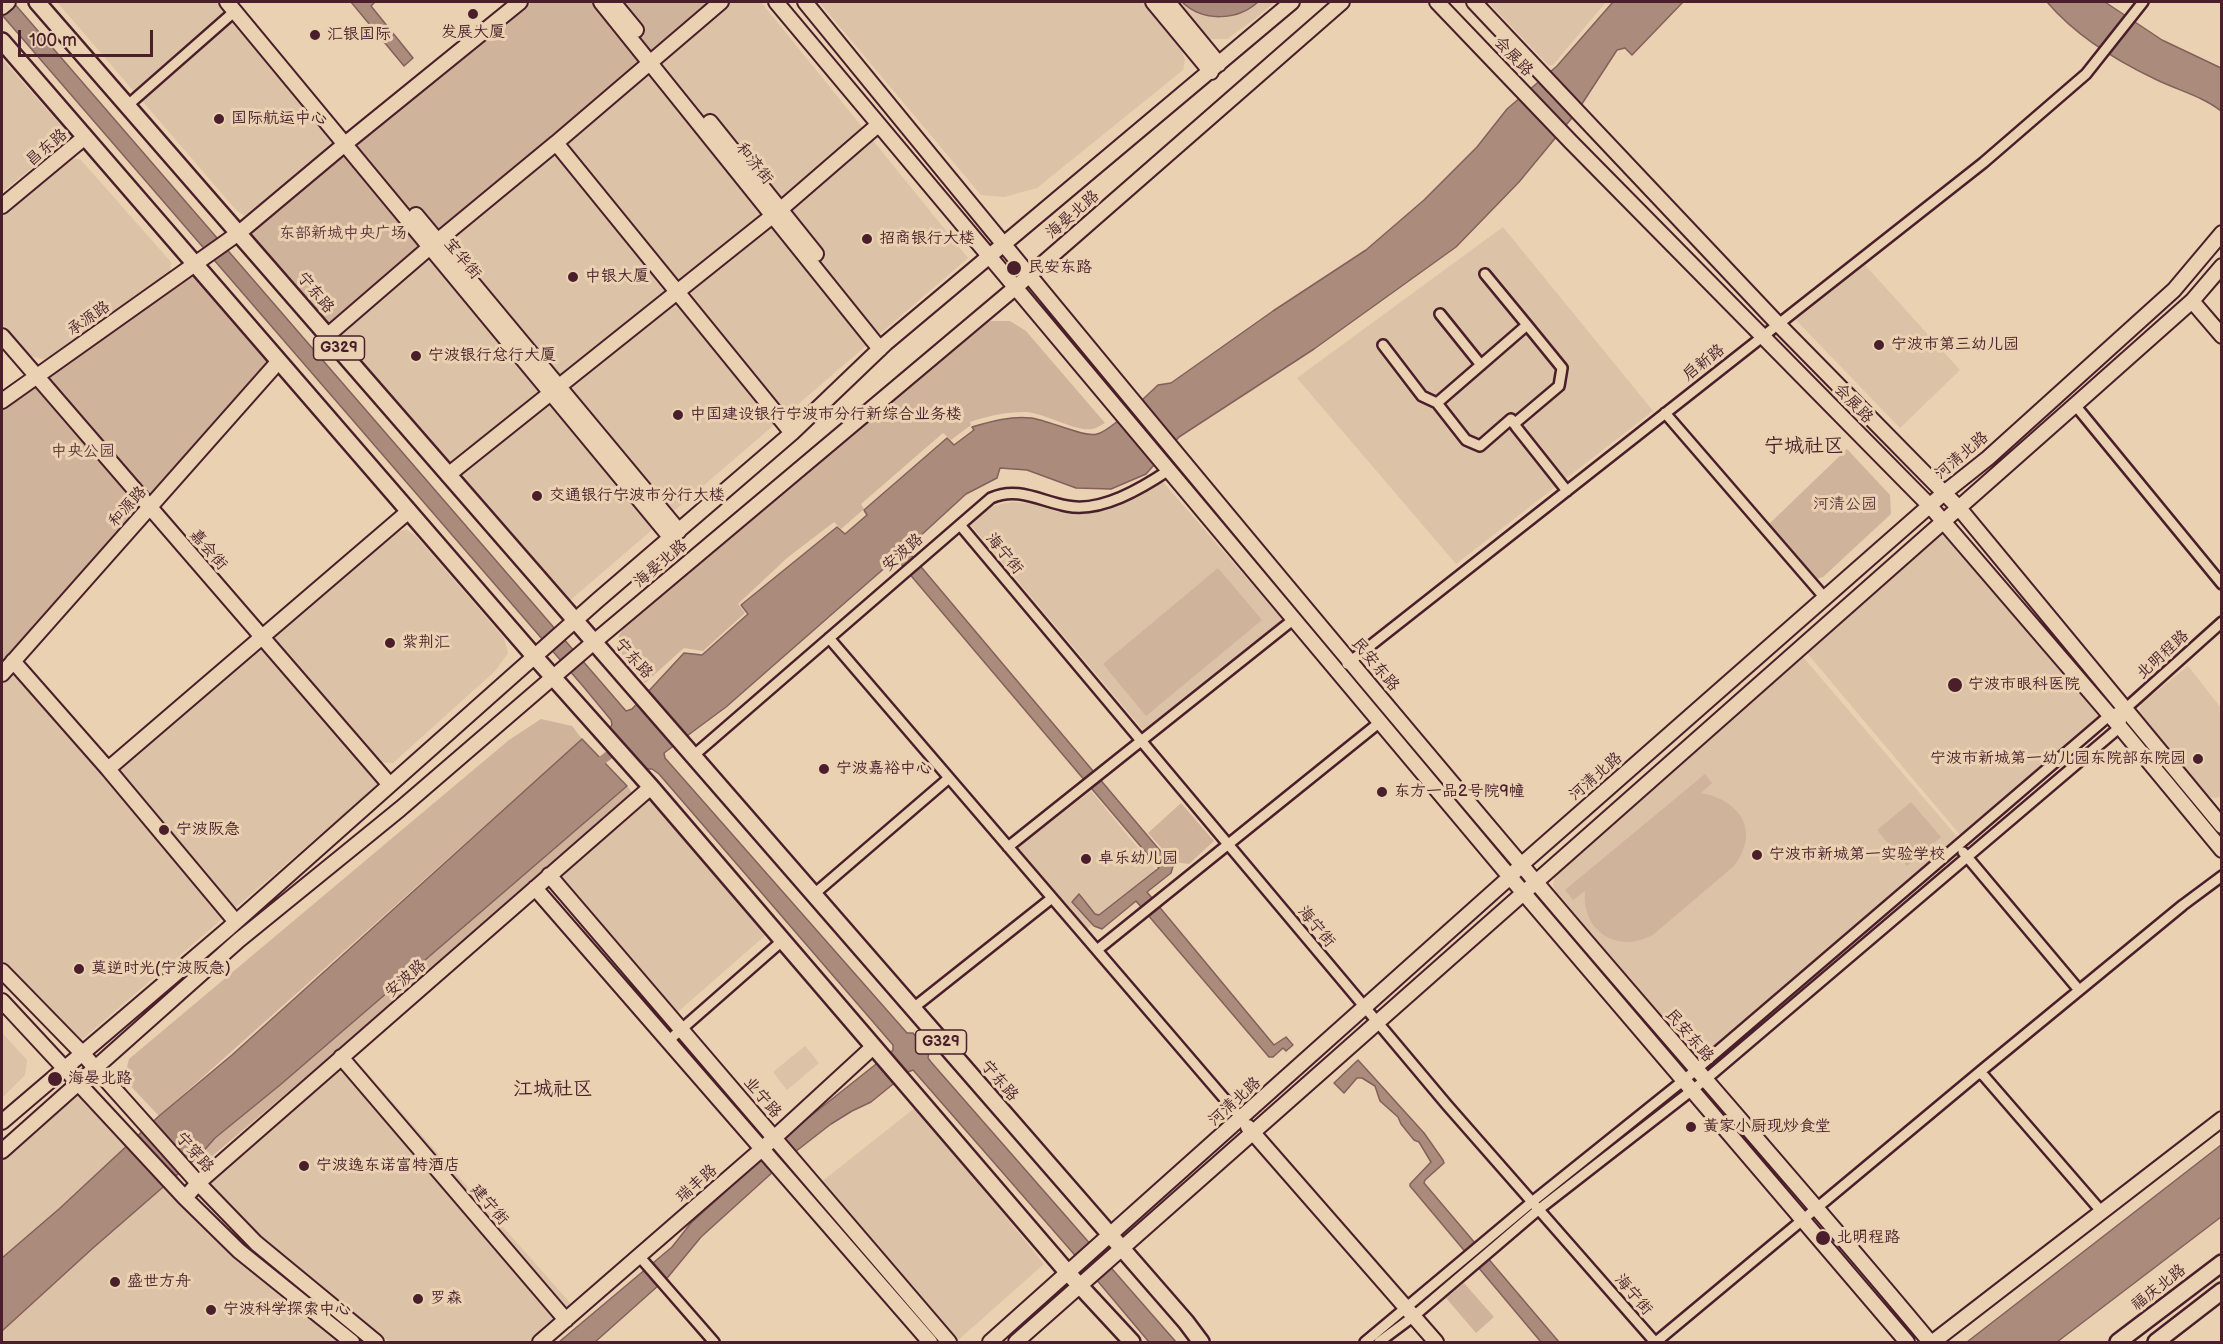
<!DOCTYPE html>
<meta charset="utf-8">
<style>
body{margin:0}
#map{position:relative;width:2223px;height:1344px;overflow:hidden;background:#e9d1b1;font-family:"Balsamiq Sans",sans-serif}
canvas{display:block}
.frame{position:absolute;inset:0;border:3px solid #4a1f2b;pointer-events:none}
.scale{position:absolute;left:18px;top:30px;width:135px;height:27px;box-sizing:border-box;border:3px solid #4a1f2b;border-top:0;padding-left:8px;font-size:18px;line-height:21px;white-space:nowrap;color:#4a1f2b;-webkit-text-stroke:4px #e9d1b1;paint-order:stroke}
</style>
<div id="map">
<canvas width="2223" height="1344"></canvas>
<div class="frame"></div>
<div class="scale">100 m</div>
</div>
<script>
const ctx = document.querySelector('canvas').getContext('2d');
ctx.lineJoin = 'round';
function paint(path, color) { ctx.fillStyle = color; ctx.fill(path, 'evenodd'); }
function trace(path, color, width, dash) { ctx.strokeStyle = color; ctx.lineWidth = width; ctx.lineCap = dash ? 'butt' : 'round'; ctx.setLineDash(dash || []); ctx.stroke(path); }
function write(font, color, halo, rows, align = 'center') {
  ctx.font = font + ' "Balsamiq Sans","LXGW WenKai TC",sans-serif'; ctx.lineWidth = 6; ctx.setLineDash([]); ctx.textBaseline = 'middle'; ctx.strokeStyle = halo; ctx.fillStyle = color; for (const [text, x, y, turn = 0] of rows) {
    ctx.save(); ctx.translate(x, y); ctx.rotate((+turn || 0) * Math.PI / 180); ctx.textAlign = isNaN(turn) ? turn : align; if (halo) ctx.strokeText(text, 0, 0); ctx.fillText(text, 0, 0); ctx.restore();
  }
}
const built = new Path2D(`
 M57,2H218L334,141L332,148L247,217L237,211Z
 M725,2H761L968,258L567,603L337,333Z
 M819,2H1142L1181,49L1185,60L1183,70L1037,188L1004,197L981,195Z
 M1178,2H1275L1256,18L1227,39H1209Z
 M1488,2H1606L1553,65L1549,66Z
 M2,59L63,128V143L2,192Z
 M71,158L81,160L171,262L170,272L46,360L30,356L2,324V216Z
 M1503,227L1653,411L1456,564L1297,378Z
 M1865,265L1960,370L1900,428L1796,320Z
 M1162,481L1284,621L1143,730L969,523L993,506L1012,502L1035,504L1057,512H1097L1135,499Z
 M407,530L416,536L504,638L508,653L495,671L393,763L375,762L275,648V636L398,531Z
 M1944,531L2103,718L1961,836L1807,653L1856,606Z
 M261,643L379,784L78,1043L2,960V685L14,671L105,777Z
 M1803,657L1959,839L1714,1048L1704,1054H1693L1558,897L1553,885L1556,871Z
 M2188,666L2221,708V797L2214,798L2207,796L2142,722L2139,713L2141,704Z
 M1091,791L1156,870L1085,931L1016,849Z
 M648,794L768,933L673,1016L557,877Z
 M2,1033L27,1060L25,1075L2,1098Z
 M805,1046L819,1063L787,1090L773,1072Z
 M352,1056L571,1304L530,1342H390L290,1264L207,1184Z
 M79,1083L185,1198L352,1342H2V1151Z
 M916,1107L1044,1264L956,1342L820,1183Z`);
const green = new Path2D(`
 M532,2H711L330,324L248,234Z
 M196,273L272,363L2,663V410Z
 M990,321H1010L1026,331L1105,423C1101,425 1097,428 1092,429C1075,432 1046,413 1025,412C1005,412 988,416 970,422L971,425L951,440L943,433L861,504L864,509L841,529L834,522L787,558L738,604L745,613L703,651L684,648L645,683C638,673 614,651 618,639C620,630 630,622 636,616L846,438Z
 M1847,449L1890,495L1891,514L1823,577L1816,579L1768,525Z
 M1218,568L1262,620L1146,716L1103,664Z
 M541,719L572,726L582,739L159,1116L124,1079L129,1059L509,740Z
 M1705,774L1712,783L1701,793C1740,800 1761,831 1734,866L1654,934C1619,955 1581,932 1585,891L1573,900L1565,890Z
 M627,786L634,795L429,973L211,1157L204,1158L200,1155L215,1138L280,1085Z
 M1911,802L1941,837L1907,866L1877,830Z
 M1181,803L1214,841L1189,864L1174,862L1148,833Z
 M1464,1283L1494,1317L1476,1333L1446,1298Z`);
const water = new Path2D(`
 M2,2H13L626,711L632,709L684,653L702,655L748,614L741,605L837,527L845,534L867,515L864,510L947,438L954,445L974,430L972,427C992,421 1011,416 1031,418C1048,420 1085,438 1097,434C1111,431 1146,396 1158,385L1171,383L1273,311L1366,250L1424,200L1477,147L1507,109L1557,66L1613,2H1683L1632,55L1625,48L1617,50L1576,113L1519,182L1456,247L1314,349L1179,437L1146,474L1111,489L1076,488L1027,470L1000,468L997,478L966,494L906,549L1173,866L1171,873L1147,892L1274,1045L1286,1037L1293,1045L1286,1051L1283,1048L1273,1057H1269L1136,901L1102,929L1094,926L1072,902L1079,894L1095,914L1099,915L1159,868L896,558L726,707L664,753L665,758L907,1033H913L929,1052L928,1058L931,1062L1176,1342H1149L1101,1285L913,1070L908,1072L871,1102L852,1111L831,1124L795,1152L701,1237L668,1277L595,1342H559L672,1247L691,1223L798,1126L890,1053L893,1050V1045L659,774L652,769H645L610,729L612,724L611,720L582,685L2,15Z
 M351,2H375L371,6L413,58L404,66Z
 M1182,2H1258C1237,21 1203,22 1182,2Z
 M2047,2H2105L2162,40L2221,68V111C2202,96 2177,90 2155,79C2115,60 2076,36 2047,2Z
 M582,739L627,786L280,1085L215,1138L200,1155L93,1248L2,1331V1258L59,1209L159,1116L232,1055Z
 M1358,1060L1424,1133L1443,1160L1444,1163L1425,1180L1424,1183L1559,1342H1541L1410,1186V1184L1431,1162L1419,1142L1414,1140L1401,1124L1398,1117L1380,1101L1375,1086L1362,1078H1357L1344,1093L1334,1083Z
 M2221,1145V1217L2057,1342H1967Z`);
const canal = new Path2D(`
 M593,767L621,746`);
const street = new Path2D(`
 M128,105L235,11
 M1485,274L1527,325
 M1440,314L1481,365
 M1383,345L1422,396L1437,403
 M2075,405L2222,584
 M1665,413L1825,598
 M1514,424L1559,386L1562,368L1527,325L1437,403L1466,440L1480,446L1511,419L1517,428L1567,491
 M960,525L1447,1105L1655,1342
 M829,638L1241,1118
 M1347,664L1983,163L2086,74L2143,2
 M693,756L991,498C1018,486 1040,501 1067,506C1101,513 1142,488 1169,470
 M1008,847L1294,619
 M1963,852L2079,990
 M813,895L949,778
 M1097,950L1380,722
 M912,1009L1052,898
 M668,1041L782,941
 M1979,1073L1984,1076L2101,1211
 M639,1256L714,1342
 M1365,1342L1532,1202L1684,1080L2110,715L2124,710L2222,622
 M1379,1342L1414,1316L1538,1210L1705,1080L2120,727L2124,710
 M1656,1342L1981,1071L2183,905L2222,876`);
const secondary = new Path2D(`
 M227,2L671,538
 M601,2L880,349
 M613,2L636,30
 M721,2L556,143L792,433
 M776,2L1510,877L1907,1342
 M805,2C1046,297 1289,591 1535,881C1666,1036 1801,1187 1930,1342
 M1153,2L1211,72
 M1168,2L1219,64
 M1437,2L1571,142L1930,506L2120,727L2222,850
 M1474,2L1778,324L1959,508L2222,826
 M2,7L8,2
 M710,122L816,254
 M2,206L85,137
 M416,215L679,531
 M2192,301L2222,336
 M328,335L430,247L556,143
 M2,336L390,785
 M2,401L240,232L345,144L520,2
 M448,475L781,209L878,125
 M13,661L108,769L236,922
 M2,674L279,361
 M108,769L409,511
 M549,875L949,1342
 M535,888L930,1342
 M2,971L82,1053L198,1183L256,1243L376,1342
 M2,1001L185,1198L239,1251L352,1342
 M341,1057L566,1320
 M2,1122L228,929L598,600L792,433L886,343L1292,2
 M1248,1127L1436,1342
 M2,1151L239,940L400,809L594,642L1016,287L1342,2
 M185,1198L198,1183L651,787
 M540,1342L762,1149L873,1047
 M990,1342L1510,877L1521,865L1944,493L1988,458L2174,290L2222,233
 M1016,1342L2075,405L2192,301L2222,266
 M1933,1342L2222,1119`);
const primary = new Path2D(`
 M37,2L1186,1322L1201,1342
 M2,41L535,657L651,787L1068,1273L1132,1342
 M2118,1342L2222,1263
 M2156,1342L2222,1291`);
const markers = [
 [473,14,6,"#4a1f2b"],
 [315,35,6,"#4a1f2b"],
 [219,119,6,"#4a1f2b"],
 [867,239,6,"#4a1f2b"],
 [1014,268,8,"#4a1f2b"],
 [573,277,6,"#4a1f2b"],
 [1879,345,6,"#4a1f2b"],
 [416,356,6,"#4a1f2b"],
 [678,415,6,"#4a1f2b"],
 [537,496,6,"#4a1f2b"],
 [390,643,6,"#4a1f2b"],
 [1955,685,8,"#4a1f2b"],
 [2198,759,6,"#4a1f2b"],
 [824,769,6,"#4a1f2b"],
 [1382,792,6,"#4a1f2b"],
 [164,830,6,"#4a1f2b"],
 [1757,855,6,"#4a1f2b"],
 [1086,859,6,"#4a1f2b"],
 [79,969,6,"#4a1f2b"],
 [55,1079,8,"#4a1f2b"],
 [1691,1127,6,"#4a1f2b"],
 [304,1166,6,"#4a1f2b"],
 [1823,1238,8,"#4a1f2b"],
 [115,1282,6,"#4a1f2b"],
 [418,1299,6,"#4a1f2b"],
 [211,1310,6,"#4a1f2b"]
];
const shields = [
 [339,348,51],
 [941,1042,51]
];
const shieldNames = [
 ["G329",339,348],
 ["G329",941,1042]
];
const poiNames = [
 ["发展大厦",473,33,"center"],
 ["汇银国际",327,35],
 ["国际航运中心",231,119],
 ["招商银行大楼",879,239],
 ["民安东路",1028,268],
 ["中银大厦",585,277],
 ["宁波市第三幼儿园",1891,345],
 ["宁波银行总行大厦",428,356],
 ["中国建设银行宁波市分行新综合业务楼",690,415],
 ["交通银行宁波市分行大楼",549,496],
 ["紫荆汇",402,643],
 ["宁波市眼科医院",1968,685],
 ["宁波市新城第一幼儿园东院部东院园",2186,759,"right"],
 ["宁波嘉裕中心",836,769],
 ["东方一品2号院9幢",1394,792],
 ["宁波阪急",176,830],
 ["宁波市新城第一实验学校",1769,855],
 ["卓乐幼儿园",1098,859],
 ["莫逆时光(宁波阪急)",91,969],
 ["海晏北路",68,1079],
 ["黄家小厨现炒食堂",1703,1127],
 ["宁波逸东诺富特酒店",316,1166],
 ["北明程路",1836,1238],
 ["盛世方舟",127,1282],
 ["罗森",430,1299],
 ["宁波科学探索中心",223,1310]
];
const streetNames = [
 ["会展路",1513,57,46],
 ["昌东路",47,148,-40],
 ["和济街",754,164,51],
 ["海晏北路",1073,215,-41],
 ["宝华街",462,259,50],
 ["宁东路",315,293,50],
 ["承源路",89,319,-35],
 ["启新路",1704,363,-38],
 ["会展路",1853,404,46],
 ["河清北路",1962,456,-40],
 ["和源路",128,507,-48],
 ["嘉会街",208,550,49],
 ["安波路",903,553,-41],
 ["海宁街",1004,554,50],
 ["海晏北路",661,564,-40],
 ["北明程路",2163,655,-42],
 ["宁东路",633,659,48],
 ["民安东路",1375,665,50],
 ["河清北路",1596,777,-41],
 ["海宁街",1316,927,50],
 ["安波路",406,979,-41],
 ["民安东路",1689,1036,49],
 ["宁东路",999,1081,49],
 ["业宁路",762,1098,49],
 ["河清北路",1235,1102,-42],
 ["宁穿路",194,1153,48],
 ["瑞丰路",697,1184,-41],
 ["建宁街",489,1205,49],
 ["福庆北路",2159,1288,-38],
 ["海宁街",1633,1295,49]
];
const parkNames = [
 ["东部新城中央广场",343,234],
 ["中央公园",83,452],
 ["河清公园",1845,505]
];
const quarterNames = [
 ["宁城社区",1804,447],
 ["江城社区",553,1090]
];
paint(built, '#dcc2a6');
paint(green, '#cfb49b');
paint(water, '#aa8b7c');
trace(water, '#84605c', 1.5);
trace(canal, '#aa8b7c', 9);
trace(street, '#4a1f2b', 14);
trace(secondary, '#4a1f2b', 18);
trace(primary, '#4a1f2b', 20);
trace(street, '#e9d1b1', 9);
trace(secondary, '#e9d1b1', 14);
trace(primary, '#e9d1b1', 15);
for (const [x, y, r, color] of markers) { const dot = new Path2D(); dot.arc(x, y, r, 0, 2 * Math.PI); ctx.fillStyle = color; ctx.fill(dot); trace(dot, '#e9d1b1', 2); }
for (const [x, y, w] of shields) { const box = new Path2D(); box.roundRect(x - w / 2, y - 12, w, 24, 4.5); ctx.fillStyle = '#e9d1b1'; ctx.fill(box); trace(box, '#4a1f2b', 1.5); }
write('bold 15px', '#4a1f2b', null, shieldNames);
write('16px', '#4a1f2b', '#e9d1b1', poiNames, 'left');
write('16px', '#4a1f2b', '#e9d1b1', streetNames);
write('16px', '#5e353c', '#e9d1b1', parkNames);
write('20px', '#4a1f2b', '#e9d1b1', quarterNames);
</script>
